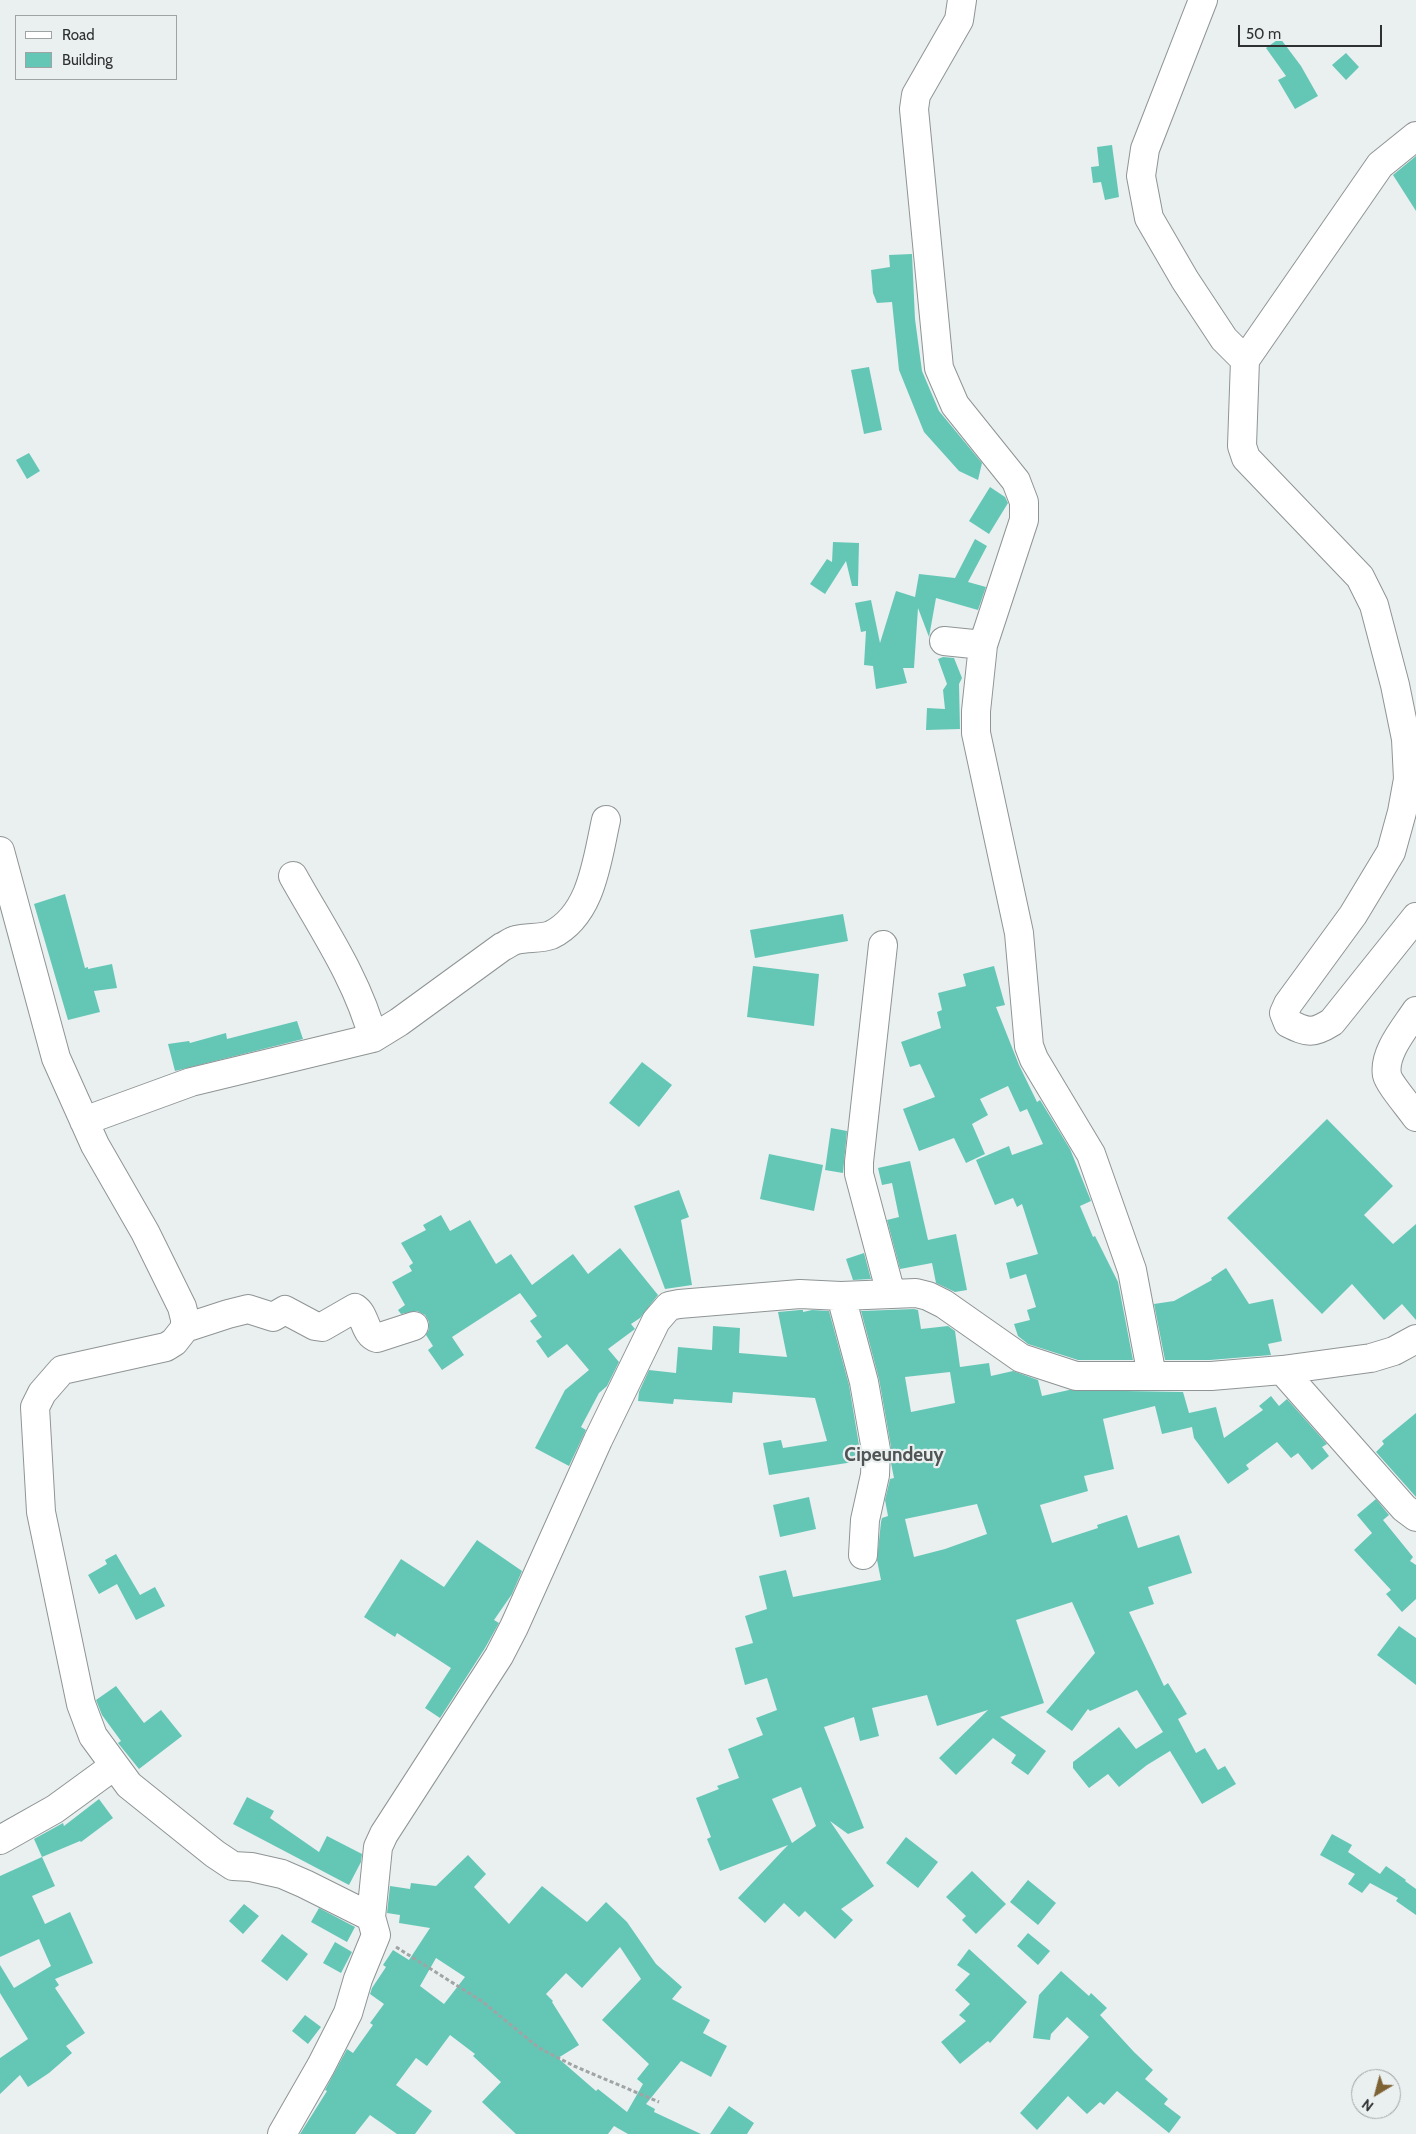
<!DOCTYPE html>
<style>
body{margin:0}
#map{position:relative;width:1416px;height:2134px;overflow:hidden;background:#eaeff0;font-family:Cabin,sans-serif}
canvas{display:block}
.legend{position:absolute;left:15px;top:15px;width:162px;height:65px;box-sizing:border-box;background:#eaeff0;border:1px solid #9fa3a4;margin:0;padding:6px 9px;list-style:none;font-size:15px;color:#2e3031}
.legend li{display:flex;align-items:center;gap:10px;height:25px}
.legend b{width:25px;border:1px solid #9fa3a4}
.north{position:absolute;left:1351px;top:2069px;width:50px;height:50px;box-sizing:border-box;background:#eaeff0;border:1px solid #9fa3a4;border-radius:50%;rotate:217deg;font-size:14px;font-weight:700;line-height:20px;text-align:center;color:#2e3031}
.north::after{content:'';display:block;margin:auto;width:18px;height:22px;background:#7d6334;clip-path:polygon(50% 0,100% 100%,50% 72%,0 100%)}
.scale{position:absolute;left:1238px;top:25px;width:144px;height:22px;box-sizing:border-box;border:2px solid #2e3031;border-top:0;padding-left:6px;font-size:15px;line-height:18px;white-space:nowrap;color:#2e3031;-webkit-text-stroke:4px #eaeff0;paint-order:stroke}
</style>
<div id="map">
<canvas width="1416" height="2134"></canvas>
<ul class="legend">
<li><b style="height:6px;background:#fff"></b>Road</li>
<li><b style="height:14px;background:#64c7b6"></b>Building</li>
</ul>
<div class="north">N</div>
<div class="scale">50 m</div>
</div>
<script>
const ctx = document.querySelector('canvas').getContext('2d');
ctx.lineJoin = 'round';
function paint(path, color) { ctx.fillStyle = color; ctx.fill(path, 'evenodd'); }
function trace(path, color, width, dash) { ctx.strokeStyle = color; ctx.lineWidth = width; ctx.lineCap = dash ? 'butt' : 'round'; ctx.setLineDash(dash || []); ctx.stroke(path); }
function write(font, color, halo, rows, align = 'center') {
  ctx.font = font + ' Cabin,sans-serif'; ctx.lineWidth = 4.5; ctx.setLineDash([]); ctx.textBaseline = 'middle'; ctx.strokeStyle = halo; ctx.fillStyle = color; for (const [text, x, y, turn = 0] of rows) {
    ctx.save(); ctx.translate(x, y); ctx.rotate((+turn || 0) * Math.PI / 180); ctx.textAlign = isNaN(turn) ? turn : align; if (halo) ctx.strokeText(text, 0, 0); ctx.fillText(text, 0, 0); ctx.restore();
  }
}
const building = new Path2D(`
 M1280,38L1301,66L1318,96L1295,109L1278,80L1286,76L1266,48Z
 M1346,53L1359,67L1346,80L1332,65Z
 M1112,145L1119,197L1105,200L1101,182L1093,183L1091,167L1099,166L1097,147Z
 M1416,156V211L1393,175Z
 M912,254L915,319L922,371L939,411L982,463L978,480L959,471L924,432L899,370L892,302L877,303L873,293L871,270L890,267L889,255Z
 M869,367L882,430L864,434L851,370Z
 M29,453L40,471L27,479L16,460Z
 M990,487L1005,497L1008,503L989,534L969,521Z
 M975,539L987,546L968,582L986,587L978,610L936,598L929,637L918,608L914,668H903L907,683L876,689L873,666L864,665L866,631L861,632L855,603L871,600L880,643L896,591L915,597L919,574L955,578Z
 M833,542L859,543L858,586H852L846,561L825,594L810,584L827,559L832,562Z
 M943,657L954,658L962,678L959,684L960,729L926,730L927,708L945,709L943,690L947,684L938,659Z
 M65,894L85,968L88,967V969L112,964L117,988L94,991L100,1012L68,1020L34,904Z
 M843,914L848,941L755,958L750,930Z
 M753,966L819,974L814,1026L747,1017Z
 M994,966L1005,1005L996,1007L1019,1065L1037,1102L1040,1100L1070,1149L1091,1201L1080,1206L1093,1237L1095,1236L1118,1282L1133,1360H1078L1028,1344L1018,1336L1014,1324L1030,1320L1027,1310L1036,1307L1026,1274L1010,1279L1006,1263L1038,1254L1022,1204L1017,1207L1013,1198L995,1205L976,1160L1009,1146L1012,1155L1043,1144L1027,1109L1020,1112L1008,1086L980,1099L988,1115L972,1124L985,1154L966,1163L954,1138L919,1151L903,1109L935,1097L920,1064L910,1067L901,1042L941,1028L937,1012L942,1010L938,993L966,986L963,974Z
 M297,1021L303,1039L175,1071L168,1044L189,1041L190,1043L226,1033L227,1039Z
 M642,1062L672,1085L639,1127L609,1103Z
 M1327,1119L1393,1186L1364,1215L1393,1244L1416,1224V1320L1402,1304L1384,1320L1352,1284L1322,1314L1227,1218Z
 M831,1128L847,1131L843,1173L825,1170Z
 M769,1154L823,1165L814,1211L760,1199Z
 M910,1161L928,1240L956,1234L967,1290L955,1292L936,1283L932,1263L900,1269L887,1220L899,1217L892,1183L882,1185L878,1168Z
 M679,1190L689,1217L681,1220L692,1285L665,1289L634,1206Z
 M441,1215L450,1231L470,1220L496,1264L511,1254L532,1285L573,1254L588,1274L620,1248L658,1295L640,1318L631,1324L635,1329L608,1349L619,1362L607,1386L599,1393L581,1427L586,1430L569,1466L535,1448L565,1390L589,1370L567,1344L548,1358L536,1341L542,1337L530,1321L537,1316L520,1293L452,1337L464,1355L442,1370L428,1350L433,1346L426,1335L429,1329V1322L425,1315L417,1311L401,1314L398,1310L405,1305L392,1282L412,1271L409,1266L413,1263L401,1243L426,1230L423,1225Z
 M864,1253L871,1279L853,1280L846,1259Z
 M1226,1268L1249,1304L1273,1299L1282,1341L1268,1344L1271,1355L1210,1360H1165L1154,1304L1174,1301L1212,1280L1211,1278Z
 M914,1309L918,1310L921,1329L948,1326L955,1331L960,1367L989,1363L991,1376L1013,1371L1038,1380L1042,1396L1069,1390L1183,1392L1189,1413L1216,1407L1224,1438L1263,1410L1259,1406L1271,1396L1279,1406L1287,1399L1327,1444L1322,1447L1329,1456L1312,1470L1298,1453L1291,1458L1277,1442L1246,1465L1249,1469L1228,1484L1194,1438L1192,1427L1162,1434L1155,1406L1103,1419L1114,1469L1084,1476L1088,1491L1040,1505L1052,1543L1098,1528L1097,1525L1127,1515L1138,1548L1179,1535L1192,1573L1148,1587L1154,1604L1129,1612L1164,1686L1168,1683L1187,1714L1178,1719L1196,1753L1205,1748L1218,1770L1225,1766L1236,1784L1202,1804L1170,1751L1147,1765L1119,1787L1108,1774L1089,1788L1073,1768V1762L1119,1727L1136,1749L1163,1732L1137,1690L1090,1711L1088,1709L1072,1731L1046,1712L1095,1653L1072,1602L1016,1620L1044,1703L1000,1717L1046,1751L1028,1775L1011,1763L1016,1755L993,1738L956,1775L939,1758L988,1710L937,1726L927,1695L872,1708L879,1736L860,1741L854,1717L824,1727L864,1828L848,1834L830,1821L874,1886L841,1909L853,1920L835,1939L805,1911L799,1917L784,1903L765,1923L738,1898L788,1845L720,1871L707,1839L711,1837L696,1798L719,1789L717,1786L739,1778L728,1749L763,1735L756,1718L777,1710L767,1678L745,1685L735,1648L753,1643L745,1616L767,1609L759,1576L786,1570L793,1597L881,1580L877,1560L881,1522L882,1518L888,1516L885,1500L890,1479L894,1478L891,1463V1447L879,1379L861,1311ZM950,1372L955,1403L911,1412L905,1377ZM977,1504L987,1534L945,1549L914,1557L905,1519ZM801,1787L816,1826L792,1843L772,1799Z
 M800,1310H803V1312L812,1310L829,1311L849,1385L860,1451V1461L769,1475L763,1443L781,1440L783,1448L827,1441L815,1398L733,1392L732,1403L674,1399L673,1404L638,1401L639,1392L649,1370L676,1373L678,1347L712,1350L713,1326L740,1328L739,1353L787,1357L778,1312Z
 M1416,1413V1497L1376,1452L1384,1444L1382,1441Z
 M809,1497L816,1529L780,1537L773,1505Z
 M1376,1499L1389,1515L1383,1520L1413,1557L1410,1561L1416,1565V1599L1402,1612L1386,1594L1391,1590L1354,1550L1372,1533L1357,1515Z
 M477,1540L522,1571L512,1594L494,1620L499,1623L485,1648L440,1718L425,1708L451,1668L397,1633L395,1637L364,1617L401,1559L444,1587Z
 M116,1554L140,1595L155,1587L165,1606L136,1620L117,1584L99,1594L88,1575L107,1564L105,1560Z
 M1399,1626L1416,1638V1685L1377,1655Z
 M116,1686L144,1723L161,1710L182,1736L139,1769L118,1743L121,1741L102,1715L96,1700Z
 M247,1797L274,1811L270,1818L319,1852L327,1836L362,1854L361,1862L349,1885L233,1824Z
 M99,1799L113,1818L81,1842L80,1841L42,1857L34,1839L63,1823L64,1826Z
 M1332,1834L1352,1845L1348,1852L1380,1874L1386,1866L1406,1880L1405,1881L1416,1889V1915L1396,1901L1398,1898L1370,1883L1362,1893L1348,1884L1355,1874L1320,1855Z
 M906,1837L938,1862L918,1888L886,1863Z
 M468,1855L486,1874L474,1887L509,1924L542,1886L587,1922L606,1902L627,1922L656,1964L682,1987L672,1999L710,2020L703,2033L727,2046L711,2077L681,2061L646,2104L655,2109L654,2112L701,2134H628L614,2126L608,2134H516L482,2102L501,2082L473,2056L475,2054L450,2035L427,2066L416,2058L396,2085L432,2111L415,2134H397L370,2115L355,2134H300L327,2091L325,2090L347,2049L353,2053L373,2025L370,2023L384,2004L370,1994L372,1988L386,1967L383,1965L393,1950L409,1960L430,1928L399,1923L400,1915L387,1913L390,1886L410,1889L411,1883L436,1886ZM620,1947L641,1979L602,2020L649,2064L637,2079L643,2084L627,2112L598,2089L596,2091L558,2058L579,2045L552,2002L553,2001L546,1994L566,1973L582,1988ZM436,1958L465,1977L444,2004L420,1986Z
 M42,1857L55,1886L32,1896L45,1924L70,1912L93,1963L55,1979L59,1985L55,1988L85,2033L66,2046L72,2053L49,2073L28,2087L20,2075L0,2094V2058L28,2039L0,1993V1965L14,1988L51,1966L39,1939L0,1957V1876Z
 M972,1871L1006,1904L976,1934L962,1920L966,1916L946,1897Z
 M1028,1880L1056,1903L1038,1925L1010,1902Z
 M244,1904L259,1916L243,1934L229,1921Z
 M319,1908L355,1927L347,1942L311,1922Z
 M1028,1933L1050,1951L1038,1965L1017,1946Z
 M282,1934L308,1954L287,1981L261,1961Z
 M335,1942L352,1952L341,1973L323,1963Z
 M969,1949L1027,2002L990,2043L988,2041L960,2064L941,2042L966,2021L959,2015L970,2004L955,1990L970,1974L957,1965Z
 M1061,1971L1089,1996L1091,1993L1107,2008L1100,2015L1134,2052L1153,2070L1145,2079L1168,2099L1164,2104L1181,2117L1169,2133L1117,2091L1104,2105L1100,2102L1087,2114L1068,2096L1037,2130L1020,2113L1089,2037L1067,2017L1051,2034L1050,2040L1033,2038L1039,1995Z
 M305,2015L321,2027L308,2044L292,2031Z
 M729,2106L754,2123L747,2134H710Z`);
const path = new Path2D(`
 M396,1947L483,2002L539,2048L574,2066L659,2102`);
const minor = new Path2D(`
 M962,0L959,20L916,95L914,109L939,368L955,405L1016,481L1024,502V520L983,645L976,711V733L1019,933L1029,1046L1034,1059L1091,1154L1132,1270L1152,1376
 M1203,0L1145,149L1141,176L1149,218L1185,280L1224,339L1245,360
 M1416,136L1380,165L1245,360L1242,446L1246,458L1360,577L1374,605L1395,685L1406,739L1408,779L1402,812L1391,852L1353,915L1288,1004L1284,1013L1288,1023C1308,1033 1313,1034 1332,1022L1416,917
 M944,641L983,645
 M0,851L56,1058L95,1145L145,1232L182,1307L185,1319V1328L174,1342L166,1347L62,1370L42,1393L35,1407L41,1512L81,1704L93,1736L129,1785L215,1854L233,1866L251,1867L282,1874L305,1884L371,1917
 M293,876C322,928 358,980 373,1038
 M883,945L859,1162V1174L891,1294
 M1416,1011C1405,1028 1383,1053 1387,1075C1389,1084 1410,1108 1416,1117
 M84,1121L191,1082L373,1038L399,1022L502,947C507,945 511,941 516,940C527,937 540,939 551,935C592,915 597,860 606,820
 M841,1296L864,1382L876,1450L875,1475L865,1520L863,1555
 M185,1328L228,1314L248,1309L273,1317L285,1310L315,1326L322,1327L355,1308C366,1315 364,1334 377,1338L414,1326
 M1282,1370L1404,1508L1416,1517
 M0,1840L55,1809L114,1766
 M282,2134L321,2066L348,2013L358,1979L376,1935L371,1917L378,1847L384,1834L499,1656L514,1627L598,1440L656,1321L669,1306L679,1304L800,1294L841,1296L916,1293L928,1296L944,1304L1021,1358L1076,1376H1211L1282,1370L1371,1358L1394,1351L1416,1339`);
const quarterNames = [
 ["Cipeundeuy",894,1455]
];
paint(building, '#64c7b6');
trace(minor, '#8f9494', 30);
trace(path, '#a0a4a5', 3, [4, 2.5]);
trace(minor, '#fff', 28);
write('bold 19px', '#505455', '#eaeff0', quarterNames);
</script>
